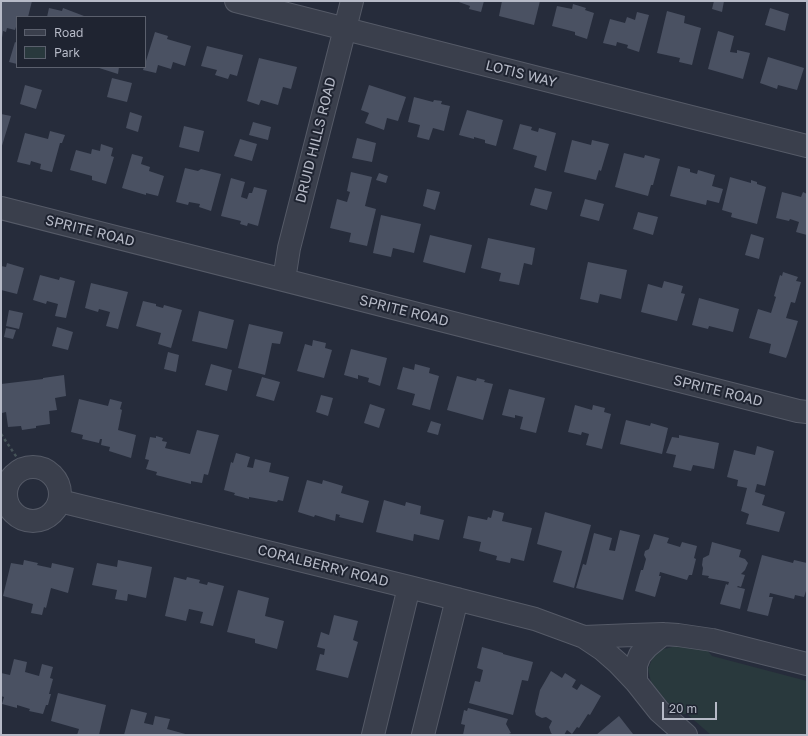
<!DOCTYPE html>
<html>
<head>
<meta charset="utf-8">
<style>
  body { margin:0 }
  #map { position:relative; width:808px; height:736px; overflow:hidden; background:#262c3b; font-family:"Golos Text",sans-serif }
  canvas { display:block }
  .frame { position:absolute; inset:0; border:2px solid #b6bac7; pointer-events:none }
  .legend { position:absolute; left:16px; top:16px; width:130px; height:52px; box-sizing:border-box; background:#1f2431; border:1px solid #5b606d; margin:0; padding:5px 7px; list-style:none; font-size:12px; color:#b6bac7 }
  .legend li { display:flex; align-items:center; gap:8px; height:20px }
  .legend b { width:20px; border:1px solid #5b606d }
  .scale { position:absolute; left:662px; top:702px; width:55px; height:18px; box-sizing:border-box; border:2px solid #b6bac7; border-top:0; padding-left:5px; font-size:12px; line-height:14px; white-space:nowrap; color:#b6bac7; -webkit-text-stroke:3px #1f2431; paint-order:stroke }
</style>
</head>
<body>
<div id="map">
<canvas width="808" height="736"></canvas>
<div class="frame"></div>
<ul class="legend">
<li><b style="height:5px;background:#3a3f4c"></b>Road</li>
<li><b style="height:11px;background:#29393d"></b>Park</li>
</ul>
<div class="scale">20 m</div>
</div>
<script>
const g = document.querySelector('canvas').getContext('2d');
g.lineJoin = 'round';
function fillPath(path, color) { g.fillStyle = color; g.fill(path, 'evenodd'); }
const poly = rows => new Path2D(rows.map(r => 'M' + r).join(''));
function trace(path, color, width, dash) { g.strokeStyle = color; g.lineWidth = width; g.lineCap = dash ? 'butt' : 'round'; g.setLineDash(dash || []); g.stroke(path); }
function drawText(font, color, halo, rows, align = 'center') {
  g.font = font + ' "Golos Text",sans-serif'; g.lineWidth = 4; g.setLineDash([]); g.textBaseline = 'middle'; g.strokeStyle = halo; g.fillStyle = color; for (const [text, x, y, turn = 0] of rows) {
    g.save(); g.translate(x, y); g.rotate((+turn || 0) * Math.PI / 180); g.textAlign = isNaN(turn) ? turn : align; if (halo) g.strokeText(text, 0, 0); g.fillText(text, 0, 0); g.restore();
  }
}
const green = poly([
  [676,646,699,648,708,651,712,656,807,681,807,735,711,735,687,714,679,714,673,709,651,682,648,669,653,657,660,650]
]);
const building = poly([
  [1,1,32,1,28,17,17,17,17,24,15,30,7,28,6,32,3,31,2,38],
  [456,1,484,1,481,12,469,9,470,6],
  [502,1,540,1,534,25,499,16],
  [714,1,724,1,722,12,712,9],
  [573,4,586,8,585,10,594,13,587,39,575,35,575,32,552,26,557,6,572,9],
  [49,8,62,11,63,8,84,16,84,17,47,17],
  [770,8,789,14,785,31,765,25],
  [667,11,685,16,684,23,701,28,692,65,679,62,680,58,657,53],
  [637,12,649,15,639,52,627,48,628,45,617,42,616,46,603,43,610,19,625,23,627,17,635,20],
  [718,31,734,36,730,52,737,53,737,50,750,53,743,79,708,69],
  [155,32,168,36,167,39,191,46,185,66,173,62,171,69,158,65,156,73,143,70,144,67,145,67,145,64],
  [15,42,17,43,17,64,9,62],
  [207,46,243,55,237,76,230,74,228,79,215,75,217,70,201,66],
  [768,57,804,68,797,90,778,85,777,89,760,83],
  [259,58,297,67,291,89,283,87,278,105,261,100,259,105,247,101],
  [96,67,119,67,118,74],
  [112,78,132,83,127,102,107,97],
  [25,85,42,90,36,109,20,104],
  [369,85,406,97,398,121,387,118,384,130,365,123,369,113,361,110],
  [414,97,433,102,434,100,442,101,441,104,450,106,444,131,433,128,429,140,417,137,420,125,408,122],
  [467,110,503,120,496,146,485,143,485,140,474,137,474,139,459,135],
  [130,112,142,116,138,132,126,128],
  [1,114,11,116,1,149],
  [253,122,271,127,268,140,249,135],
  [520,124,532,127,531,130,538,132,539,128,556,133,546,171,534,167,537,156,513,149],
  [184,126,204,131,199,152,179,147],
  [50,131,65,135,62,143,60,143,52,172,40,169,41,164,31,161,30,165,17,162,25,133,48,139],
  [357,138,376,143,372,162,352,158],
  [240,139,257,144,252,161,234,156],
  [572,140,591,145,592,140,609,144,601,171,599,170,596,180,564,172],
  [101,144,113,148,111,156,114,157,106,184,92,180,92,176,70,170,76,150,91,154,92,149,100,151],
  [624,153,644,158,645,155,660,159,653,185,651,185,648,196,615,187],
  [132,154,143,157,141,164,150,167,149,171,164,176,158,196,146,193,146,195,122,188],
  [678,166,690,169,690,172,697,174,698,170,715,175,712,186,723,189,719,203,707,200,706,205,670,196],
  [185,168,198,171,201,169,221,174,211,211,199,207,200,204,189,202,188,205,176,202],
  [351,172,372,177,365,206,376,209,367,246,349,242,351,233,330,228,337,199,347,202,350,192,347,191],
  [379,173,388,176,386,183,376,180],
  [730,177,751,183,751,180,757,182,757,184,766,187,757,224,731,217,732,213,722,210],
  [231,178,245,182,241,197,247,199,249,193,252,193,254,187,267,190,258,226,248,223,247,226,240,224,241,221,221,216],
  [535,188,552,192,547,210,530,205],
  [427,189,440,192,435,210,423,206],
  [782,192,801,197,803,192,807,194,807,235,796,232,799,222,790,219,789,221,776,218],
  [585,199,604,204,599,221,580,216],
  [638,212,658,217,653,235,633,229],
  [381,215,421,224,414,253,393,248,391,257,373,253],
  [751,234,764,238,759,259,745,255],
  [430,235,472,245,465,273,423,262],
  [488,238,535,248,532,265,524,263,519,285,499,281,501,273,481,268],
  [588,262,627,270,621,299,600,294,598,303,580,299],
  [7,263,24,268,17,294,1,290,1,266,6,267],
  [783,272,798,277,796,281,801,282,795,303,791,302,786,318,798,321,788,353,786,358,769,353,771,344,749,338,758,309,771,313,776,297,774,296,780,275,782,276],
  [40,275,59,280,60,277,75,281,66,318,55,316,58,304,47,301,46,304,33,300],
  [664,281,683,286,681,293,685,294,677,321,641,312,648,284,662,288],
  [91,283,128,292,118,329,106,326,110,312,99,309,98,312,85,308],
  [699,298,739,309,733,332,709,326,708,329,692,325],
  [143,301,156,304,156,306,163,308,164,305,182,310,171,348,158,344,161,333,136,326],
  [9,310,23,313,19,329,6,326],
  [199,311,234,320,227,349,192,341],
  [249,324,283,332,280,344,272,343,265,375,238,368],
  [57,327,73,332,68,350,52,346],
  [6,328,16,330,13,339,4,337],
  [313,340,326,343,325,348,332,350,324,378,297,371,305,344,312,346],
  [351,349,387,358,380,386,368,382,369,378,358,375,358,379,344,375],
  [168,352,179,355,176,372,164,369],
  [211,364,232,370,227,391,205,385],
  [415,364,430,368,429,373,439,376,430,410,412,405,415,394,397,389,403,367,414,370],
  [64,375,66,396,55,398,57,410,49,411,50,424,36,426,36,428,22,430,21,426,8,427,6,412,2,413,1,403,1,384,43,379,43,378],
  [457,376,476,381,477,378,485,380,484,382,493,384,483,420,447,410],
  [262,377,280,382,274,401,256,396],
  [509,389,545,398,536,433,520,429,523,417,515,415,515,418,502,415],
  [321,395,333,398,328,416,316,412],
  [79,399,108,406,110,399,122,402,120,409,122,410,118,430,136,435,131,458,109,451,110,447,101,445,102,439,100,439,99,443,82,439,83,435,71,432],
  [370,404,385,409,379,428,364,423],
  [575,405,592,410,593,405,605,408,604,412,611,414,602,449,586,445,589,434,582,432,581,435,568,432],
  [626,420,650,426,651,423,668,428,662,454,620,444],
  [431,421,441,424,438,435,427,432],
  [197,430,219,435,208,475,204,474,202,483,191,481,191,484,156,475,157,472,146,469,149,460,145,459,150,437,156,438,156,436,163,438,162,441,167,442,165,448,190,454],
  [679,435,719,443,714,469,693,465,691,471,673,467,676,455,666,453,672,437,679,438],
  [757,446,774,451,765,486,757,484,755,492,765,495,762,505,785,512,779,532,746,524,749,514,741,511,747,488,737,486,738,480,727,477,734,450,755,455],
  [236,453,250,457,247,467,253,468,255,459,271,463,269,472,289,477,283,501,278,500,277,502,249,497,249,499,234,495,235,493,224,490,231,462,233,463],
  [307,480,322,484,323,480,343,486,341,493,369,501,363,523,339,517,340,515,336,514,335,521,315,515,314,517,298,512],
  [384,500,405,506,406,502,421,506,420,514,444,520,439,540,414,534,413,541,376,532],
  [493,510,504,513,502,521,532,528,524,561,511,558,510,563,496,560,497,556,479,551,481,542,463,538,468,516,487,520,488,517,491,518],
  [545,512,591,525,574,588,553,582,562,551,537,544],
  [620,530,640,535,623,600,576,588,583,564,586,565,594,533,612,538,609,550,615,551],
  [654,534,669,538,667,543,680,547,682,542,697,546,694,558,696,559,692,575,689,575,687,580,660,572,659,576,661,576,655,597,635,591,641,570,643,570,646,559,644,555,645,551,649,549],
  [712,542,741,550,739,557,745,559,748,563,745,570,741,574,745,575,741,587,738,586,737,587,745,589,740,609,720,604,726,584,728,585,729,582,708,578,709,576,702,575,703,568,702,565,703,558,709,555],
  [762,555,793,563,794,560,807,563,807,588,804,597,795,595,794,599,770,593,769,597,773,597,768,616,747,611],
  [24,560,38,563,37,565,51,568,52,563,74,568,68,593,51,588,46,608,44,607,42,615,31,613,33,604,3,596,11,563,23,565],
  [118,560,152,567,146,598,128,594,127,601,115,599,117,590,92,585,97,563,117,567],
  [174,577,186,580,187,577,200,580,199,583,207,585,208,582,224,586,213,626,200,623,203,612,189,609,186,621,165,616],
  [238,590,269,598,265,616,284,621,277,649,255,643,255,639,227,632],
  [334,615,358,621,353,640,358,642,348,678,316,670,320,654,324,655,325,649,317,647,321,632,329,635],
  [482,647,503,653,503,654,533,662,528,681,522,680,513,715,469,703,475,681,480,682,483,670,477,668],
  [14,659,27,662,25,672,39,676,42,664,53,667,50,678,53,679,49,694,51,694,48,705,46,705,43,714,29,711,30,709,17,705,17,708,2,704,4,697,1,696,1,673,10,675],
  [551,671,562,678,565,673,576,680,572,687,577,690,581,684,601,696,590,715,588,714,579,728,577,727,572,734,567,730,564,735,553,735,551,733,549,727,552,721,546,717,542,718,536,715,535,711,540,690],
  [58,693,106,705,99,735,77,735,79,729,51,721],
  [468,708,508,719,506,724,511,733,507,735,463,735,465,725,461,724,464,710,467,711],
  [131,709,147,713,144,723,153,725,155,716,170,719,167,729,189,735,124,735],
  [619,716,633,734,632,735,596,735]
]);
const path = poly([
  [1,434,24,468]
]);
const minor = poly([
  [236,1,691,117,807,146],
  [1,208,798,411,807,412],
  [284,280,289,248,352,1],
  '6 494a27 27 0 1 1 54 0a27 27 0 1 1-54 0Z',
  [60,501,409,587,535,619,584,637,602,649,618,663,636,682,659,711,686,735],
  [584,637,633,635,663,634,678,635,712,640,807,664],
  [636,682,636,665,640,655,647,647,663,634],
  [373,735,409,587],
  [423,735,457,599]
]);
const streetNames = [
  ["LOTIS WAY",521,74,14],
  ["DRUID HILLS ROAD",316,140,-76],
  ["SPRITE ROAD",90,231,14],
  ["SPRITE ROAD",404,311,14],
  ["SPRITE ROAD",718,391,14],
  ["CORALBERRY ROAD",323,566,14]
];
fillPath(green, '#29393d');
fillPath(building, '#4a5162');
trace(minor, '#555a67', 24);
trace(path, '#465459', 2.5, [3, 3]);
trace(minor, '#3a3f4c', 22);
drawText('14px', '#b6bac7', '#1f2431', streetNames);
</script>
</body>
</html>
